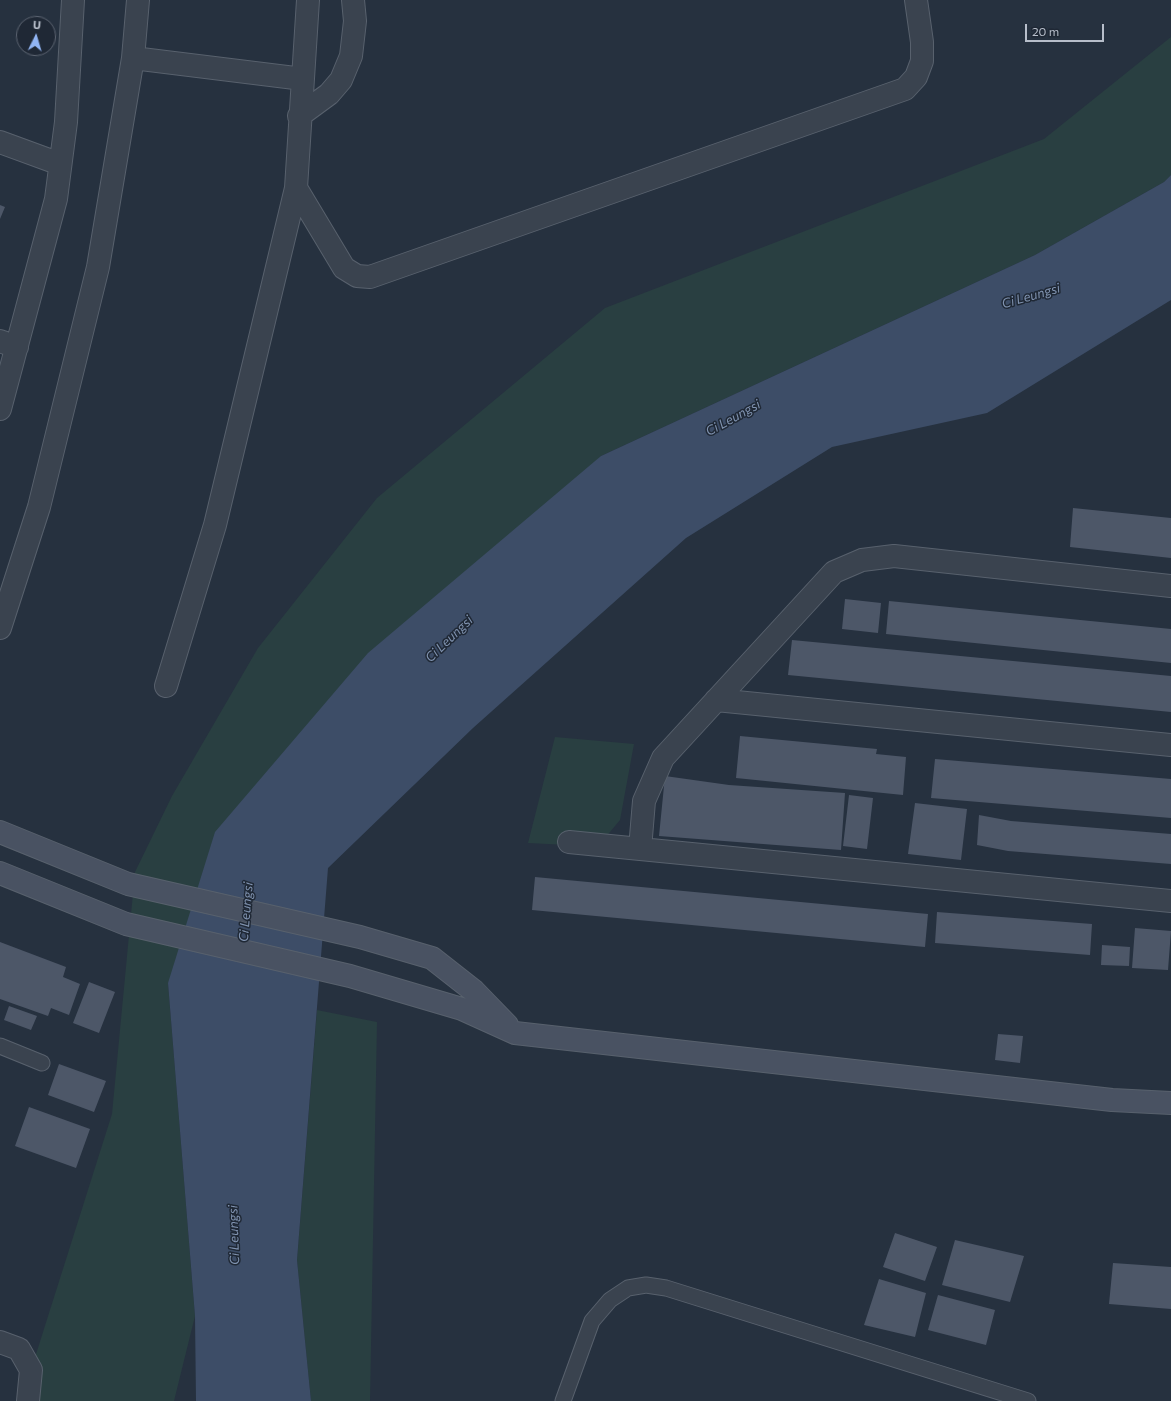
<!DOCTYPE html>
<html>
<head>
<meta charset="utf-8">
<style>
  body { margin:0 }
  #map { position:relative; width:1171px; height:1401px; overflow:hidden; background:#26313f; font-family:Commissioner,sans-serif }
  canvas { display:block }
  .north { position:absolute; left:16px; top:16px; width:40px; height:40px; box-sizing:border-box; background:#1f2835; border:1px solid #5c6471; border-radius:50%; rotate:5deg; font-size:11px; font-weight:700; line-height:16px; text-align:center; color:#b7beca }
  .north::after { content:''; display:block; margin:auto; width:14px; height:18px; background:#91b5f4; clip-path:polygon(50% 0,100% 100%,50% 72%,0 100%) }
  .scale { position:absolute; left:1025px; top:24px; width:79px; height:18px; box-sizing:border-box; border:2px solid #b7beca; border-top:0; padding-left:5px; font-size:12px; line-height:14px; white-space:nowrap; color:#b7beca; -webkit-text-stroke:3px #1f2835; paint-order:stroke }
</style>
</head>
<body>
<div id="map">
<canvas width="1171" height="1401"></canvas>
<div class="north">U</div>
<div class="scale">20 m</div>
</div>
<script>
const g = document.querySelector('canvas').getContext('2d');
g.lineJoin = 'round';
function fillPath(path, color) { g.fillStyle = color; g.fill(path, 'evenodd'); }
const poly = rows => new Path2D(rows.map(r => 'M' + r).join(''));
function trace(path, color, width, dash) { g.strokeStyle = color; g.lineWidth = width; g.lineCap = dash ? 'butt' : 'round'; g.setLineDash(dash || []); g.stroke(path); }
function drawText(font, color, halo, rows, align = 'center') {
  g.font = font + ' Commissioner,sans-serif'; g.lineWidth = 3; g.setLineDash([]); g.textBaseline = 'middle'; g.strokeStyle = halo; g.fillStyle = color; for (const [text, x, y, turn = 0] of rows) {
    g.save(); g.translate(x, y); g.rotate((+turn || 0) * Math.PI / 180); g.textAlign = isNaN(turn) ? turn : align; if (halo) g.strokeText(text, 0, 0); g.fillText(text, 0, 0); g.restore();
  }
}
const green = poly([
  [1171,37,1171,175,1164,182,1035,255,601,456,168,983,195,1316,174,1401,28,1401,31,1370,112,1114,135,872,172,796,258,648,377,498,605,308,1044,139],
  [555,737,634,744,620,820,605,838,587,846,528,843],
  [317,1010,377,1022,370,1401,311,1401,297,1260]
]);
const water = poly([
  [1171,175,1171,300,987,413,832,447,686,538,473,728,328,868,297,1260,311,1401,196,1401,195,1316,168,983,215,832,368,653,601,456,1035,255,1164,182]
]);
const building = poly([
  [0,205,5,207,0,219],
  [1073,508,1171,518,1171,558,1070,547],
  [845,599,881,603,878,633,842,629],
  [889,601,1171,629,1171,663,886,634],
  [792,640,1171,676,1171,712,788,675],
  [740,736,877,749,876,754,906,757,903,795,736,778],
  [935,759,1171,779,1171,818,931,798],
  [665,776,729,785,845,793,841,850,659,836],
  [849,795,873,798,867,849,843,846],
  [915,803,967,809,961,860,908,854],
  [979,815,1011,821,1171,834,1171,864,1008,851,977,845],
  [535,877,928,914,925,947,532,910],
  [937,912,1092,924,1090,955,935,943],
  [1135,928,1171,931,1168,970,1132,968],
  [0,942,66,967,63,977,80,984,69,1015,51,1008,48,1016,0,999],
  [1102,945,1130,947,1129,966,1101,965],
  [89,982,115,992,99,1033,73,1023],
  [9,1006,37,1016,31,1030,4,1020],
  [998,1034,1023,1036,1020,1063,995,1060],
  [59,1064,106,1081,94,1112,48,1095],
  [29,1107,90,1129,76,1168,15,1146],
  [895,1233,937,1247,925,1281,883,1267],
  [955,1240,1024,1256,1010,1302,942,1285],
  [1113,1263,1171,1267,1171,1309,1109,1304],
  [879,1279,926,1293,915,1337,864,1325],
  [938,1295,995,1310,986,1345,928,1330]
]);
const lane = poly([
  [0,1046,42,1063],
  [563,1401,592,1321,610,1300,628,1288,646,1285,666,1288,1028,1401]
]);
const street = poly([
  [133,58,303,79],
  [299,116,329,94,341,80,351,56,355,21,353,0],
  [0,142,60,164],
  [296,188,344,268,357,276,370,277,905,89,916,77,922,61,922,42,916,0],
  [0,341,17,347],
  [0,409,56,199,66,122,73,0],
  [0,628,39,507,98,267,133,58,138,0],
  [166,686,215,525,296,188,308,0],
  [716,700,1171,745],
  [569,842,1171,901],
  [640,849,644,801,663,758,834,572,862,560,894,556,1171,586],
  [0,1342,19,1349,31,1370,28,1401]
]);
const secondary = poly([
  [0,832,128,884,360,937,432,958,474,991,507,1025],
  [0,873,126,924,350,976,462,1009,515,1033,1112,1100,1171,1103]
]);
const waterNames = [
  ["Ci Leungsi",1031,296,-16],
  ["Ci Leungsi",733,418,-29],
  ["Ci Leungsi",449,639,-44],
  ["Ci Leungsi",246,912,-85],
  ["Ci Leungsi",234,1235,-92]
];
fillPath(green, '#293f41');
fillPath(water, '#3d4d67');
fillPath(building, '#4d5768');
trace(lane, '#58616d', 17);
trace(street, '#58616d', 24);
trace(secondary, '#58616d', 24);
trace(lane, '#3a434f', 15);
trace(street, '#3a434f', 22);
trace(secondary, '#495262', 22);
drawText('italic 13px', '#8093b0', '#1f2835', waterNames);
</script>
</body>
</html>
